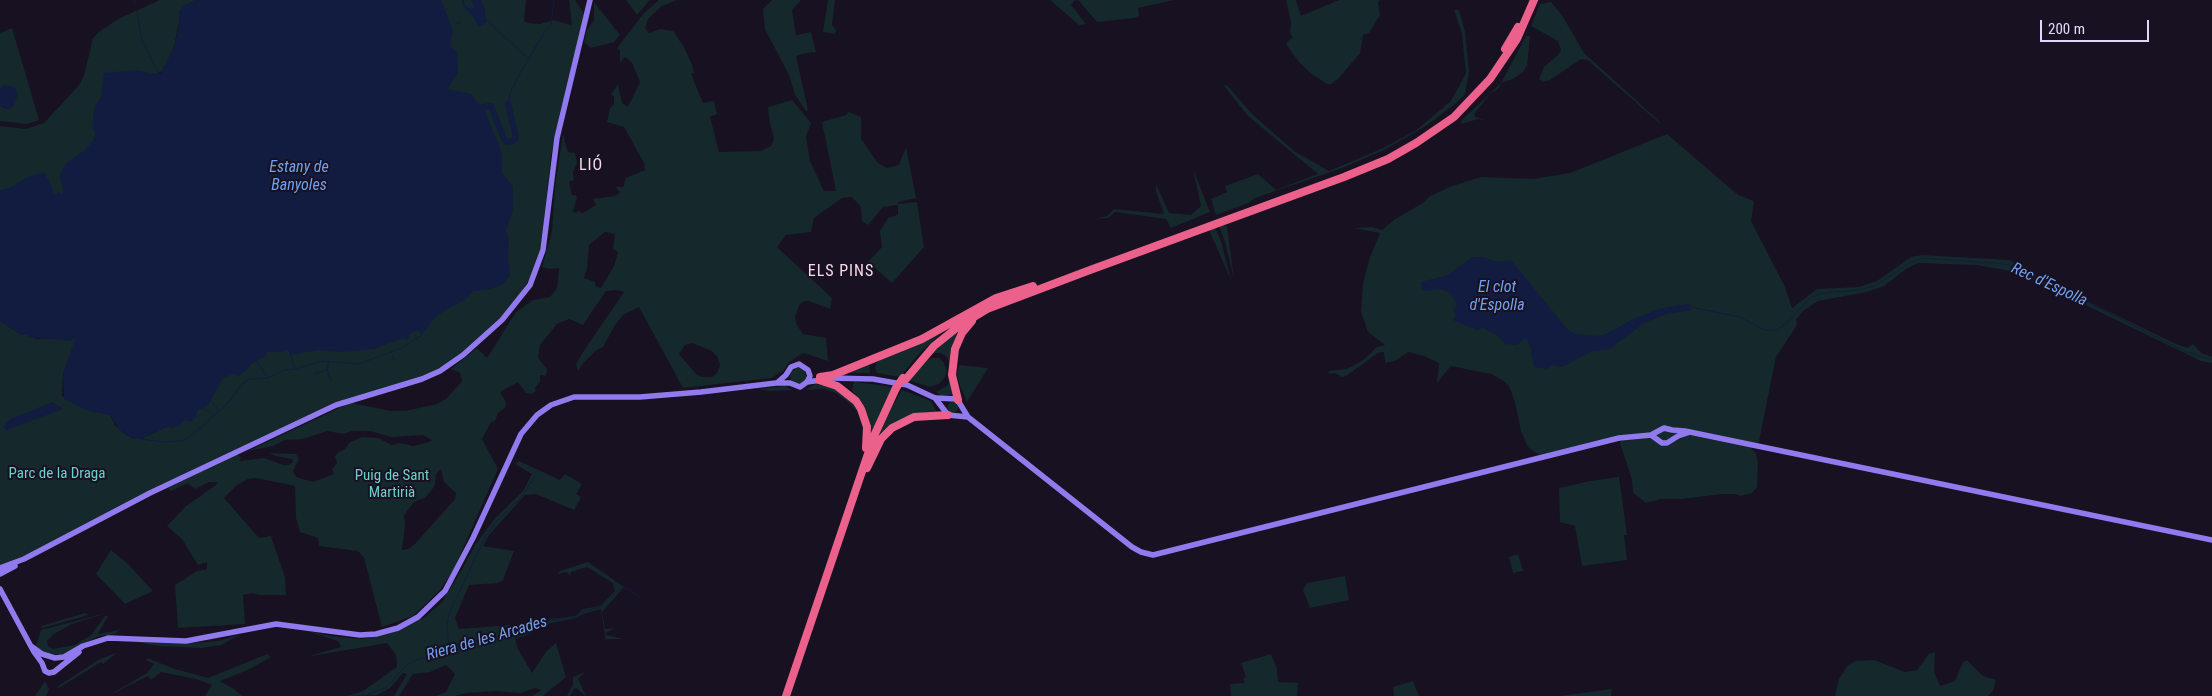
<!DOCTYPE html>
<html>
<head>
<meta charset="utf-8">
<style>
  body { margin:0 }
  #map { position:relative; width:2212px; height:696px; overflow:hidden; background:#171122; font-family:"Roboto Condensed",sans-serif }
  canvas { display:block }
  .scale { position:absolute; left:2040px; top:20px; width:109px; height:22px; box-sizing:border-box; border:2px solid #e1d7fa; border-top:0; padding-left:6px; font-size:15px; line-height:18px; white-space:nowrap; color:#e1d7fa; -webkit-text-stroke:4px #171122; paint-order:stroke }
</style>
</head>
<body>
<div id="map">
<canvas width="2212" height="696"></canvas>
<div class="scale">200 m</div>
</div>
<script>
const g = document.querySelector('canvas').getContext('2d');
g.lineJoin = 'round';
function fillPath(path, color) { g.fillStyle = color; g.fill(path, 'evenodd'); }
const poly = rows => new Path2D(rows.map(r => 'M' + r).join(''));
function trace(path, color, width, dash) { g.strokeStyle = color; g.lineWidth = width; g.lineCap = dash ? 'butt' : 'round'; g.setLineDash(dash || []); g.stroke(path); }
function drawText(font, color, halo, rows, align = 'center') {
  g.font = font + ' "Roboto Condensed",sans-serif'; g.lineWidth = 4; g.setLineDash([]); g.textBaseline = 'middle'; g.strokeStyle = halo; g.fillStyle = color; for (const [text, x, y, turn = 0] of rows) {
    g.save(); g.translate(x, y); g.rotate((+turn || 0) * Math.PI / 180); g.textAlign = isNaN(turn) ? turn : align; if (halo) g.strokeText(text, 0, 0); g.fillText(text, 0, 0); g.restore();
  }
}
const green = poly([
  [160,0,196,0,186,5,179,22,174,47,164,70,156,74,99,123,92,146,75,157,68,187,62,195,0,191,0,126,26,129,44,123,80,84,84,75,93,38,99,32,118,19],
  [437,0,526,0,524,21,528,23,540,24,553,20,572,25,569,0,575,0,583,12,584,15,551,155,541,250,533,273,519,296,500,318,461,353,439,369,421,377,335,402,149,491,22,557,0,565,0,321,22,335,28,335,37,339,51,338,70,341,76,337,75,349,63,373,62,396,110,415,115,425,125,434,134,439,141,439,193,414,209,401,221,377,267,354,267,352,287,349,289,352,443,310,449,291,489,289,500,285,445,91,449,48],
  [626,0,650,0,637,15],
  [659,0,677,0,662,6,648,19,645,28,649,33,660,29,673,31,684,47,692,65,694,73,691,74,703,103,714,101,717,114,710,117,719,152,761,151,771,146,774,138,770,124,768,107,792,100,811,123,806,136,810,161,824,191,836,191,822,122,846,115,849,112,861,117,861,139,878,163,887,168,899,165,906,147,916,198,898,202,898,204,917,202,924,247,892,283,868,262,882,247,880,231,888,218,898,215,898,205,883,207,868,225,862,221,861,207,852,197,842,198,814,218,811,232,786,235,777,247,832,298,830,309,809,301,804,301,799,305,795,318,797,325,803,334,826,338,828,361,803,353,789,362,783,371,771,378,683,388,639,307,623,315,615,325,603,347,597,350,584,362,578,371,576,364,583,352,624,292,617,290,606,291,583,325,569,319,557,324,540,345,538,358,547,369,546,376,540,375,540,382,535,388,536,391,531,394,526,393,518,382,500,392,506,402,505,408,498,413,495,421,491,422,482,439,498,469,454,569,440,590,413,616,382,627,364,558,358,551,319,546,318,538,300,532,296,518,295,486,256,478,248,479,237,485,224,498,259,538,271,536,285,577,286,595,259,595,252,593,243,595,245,624,178,628,175,585,197,571,207,569,207,562,198,565,182,539,167,526,186,506,216,485,217,482,209,482,195,489,188,483,171,491,168,488,237,454,241,458,240,461,265,458,283,465,289,465,293,462,292,459,276,456,269,453,296,454,299,459,293,471,296,477,313,482,334,474,332,469,337,463,335,456,339,452,345,449,350,442,362,437,378,438,392,445,400,443,413,446,429,442,432,440,423,435,391,437,371,431,352,431,344,434,327,431,303,439,285,440,273,446,248,451,348,404,352,403,391,411,405,411,437,404,446,399,463,380,461,378,460,373,451,369,477,348,487,358,516,312,533,300,550,297,557,288,559,268,550,269,542,267,552,231,555,186,563,134,568,152,575,153,577,163,573,172,574,180,569,182,572,195,575,195,577,197,573,211,576,213,578,211,583,213,596,205,593,199,614,196,620,193,616,187,623,187,626,178,645,170,644,163,624,127,607,122,610,108,614,104,614,96,611,95,618,84,622,103,628,107,640,82,632,63,625,57,620,63,620,50,617,48,643,14],
  [605,232,615,234,613,249,618,252,614,266,601,288,595,286,595,282,584,278,587,269,589,245],
  [692,343,712,351,718,358,720,365,717,373,712,377,702,377,696,374,679,354,685,345],
  [441,469,444,482,456,493,455,499,415,544,408,549,402,550,405,526,404,515,414,502,425,498,431,491,435,485,436,474],
  [772,0,801,0,792,10,796,35,811,32,816,52,807,53,796,56,808,110,806,111,795,95,789,75,765,29,763,9],
  [828,0,835,0,832,25,836,30,835,34,823,32],
  [1050,0,1075,0,1071,5,1086,24,1079,25],
  [1078,0,1174,0,1138,8,1139,16,1134,18,1097,22],
  [1286,0,1296,0,1301,16,1339,0,1380,0,1378,2,1380,15,1369,33,1363,35,1360,53,1338,79,1331,84,1327,84,1309,72,1299,62,1288,47,1286,43,1293,37,1290,33,1291,22],
  [594,2,620,35,614,42,591,48,584,42,587,30,594,20],
  [1551,2,1562,15,1584,53,1660,122,1659,123,1588,60,1581,59,1550,80,1543,82,1539,79,1544,67,1558,55,1561,50,1558,41,1531,26,1540,4],
  [1454,10,1459,10,1465,32,1469,72,1465,94,1456,103,1426,126,1384,150,1342,168,1255,198,1248,203,1216,215,1211,199,1227,192,1225,186,1258,174,1276,190,1318,174,1248,116,1224,86,1227,85,1252,114,1294,151,1329,171,1381,149,1415,131,1451,101,1466,73,1462,34],
  [12,28,39,120,27,124,0,121,0,106,7,109,16,96,0,88,0,33],
  [1526,36,1530,36,1527,66,1523,72,1513,79,1501,83,1499,88,1490,94,1474,114,1475,117,1487,121,1478,119,1461,124,1462,120,1501,83],
  [1667,134,1738,195,1754,201,1751,221,1785,287,1792,308,1817,289,1859,287,1877,281,1911,257,1922,255,2010,260,2033,275,2174,343,2187,348,2193,344,2201,353,2212,357,2212,363,2201,361,2017,272,1976,265,1918,263,1906,269,1884,286,1867,292,1818,301,1803,311,1796,320,1797,325,1776,357,1758,446,1751,448,1756,454,1758,463,1757,487,1752,493,1740,496,1735,494,1722,494,1682,499,1660,499,1646,503,1633,493,1632,480,1619,440,1540,455,1535,452,1528,447,1521,431,1515,402,1509,386,1504,381,1491,374,1451,366,1437,383,1439,363,1424,356,1408,352,1395,361,1385,363,1384,352,1378,353,1346,376,1342,377,1335,373,1329,374,1328,371,1347,369,1362,361,1377,347,1385,345,1368,332,1361,312,1363,283,1370,257,1380,233,1353,228,1372,227,1382,230,1395,219,1423,203,1430,196,1452,186,1481,177,1532,179,1570,173],
  [1193,169,1210,212,1171,228,1166,219,1115,212,1108,218,1094,219,1107,216,1114,209,1164,214,1156,191,1156,184,1169,213,1191,215,1201,206],
  [1219,226,1227,226,1234,279,1225,242],
  [1215,227,1221,241,1231,280,1209,230],
  [963,326,951,366,947,357,941,353,930,353],
  [942,332,919,354,900,377,877,373,875,368,876,364,882,358],
  [932,358,939,358,944,363,947,371,945,377,939,384,930,387,908,380,925,361],
  [869,363,870,373,849,373],
  [959,365,988,368,967,402,960,386,957,374],
  '790 376a8 8 0 1 1 16 0a8 8 0 1 1-16 0Z',
  [950,381,953,394,942,396,936,392,947,386],
  [855,382,893,387,879,415,869,441,859,399,852,391,853,384],
  [815,384,825,385,836,390,853,403,858,413,849,403,836,393,824,389,806,390],
  [785,386,792,390,769,391,758,389],
  [902,390,931,401,937,412,927,412,906,418,878,439,890,410],
  '947.5 407a5.5 5.5 0 1 1 11 0a5.5 5.5 0 1 1-11 0Z',
  [519,461,560,480,565,474,582,484,576,494,581,497,574,510,536,494,525,495,489,535,483,546,514,551,503,580,498,583,469,585,455,618,459,629,510,625,526,626,551,619,575,616,583,609,600,606,615,591,613,583,587,567,571,572,570,576,567,572,558,574,560,571,588,562,624,587,602,612,605,629,615,628,606,633,606,635,623,639,607,639,606,642,601,609,583,614,576,618,551,623,527,635,515,639,518,649,532,673,546,652,556,643,566,677,543,696,532,696,541,690,535,688,521,693,496,691,466,693,455,696,436,696,446,692,455,674,446,665,430,672,413,674,399,696,394,696,407,674,403,673,390,688,377,695,347,696,363,691,397,667,396,655,387,643,306,657,341,647,338,641,305,630,330,636,361,639,391,633,425,617,442,602,461,571,475,545,496,517,523,491,532,474,515,464],
  [1619,477,1627,535,1624,535,1627,560,1582,566,1575,526,1560,522,1559,488,1590,481],
  [111,550,128,564,153,591,125,604,96,574],
  [1518,554,1523,571,1513,573,1509,557],
  [1345,576,1349,600,1310,608,1303,590,1307,583],
  [110,612,72,624,54,634,47,641,48,646,53,649,75,645,91,635,105,616,108,616,98,634,120,630,115,634,99,636,61,655,43,652,36,646,41,630],
  [85,613,89,615,42,628,41,626],
  [239,635,221,645,202,648,158,646,136,642,193,643,218,641],
  [118,652,103,664,101,662,59,688,57,687,98,660],
  [1935,652,1934,672,1940,686,1955,681,1963,662,1967,660,1983,676,1996,680,1993,691,1988,696,1835,696,1839,679,1848,665,1856,661,1874,660,1905,672,1917,670,1929,654],
  [267,654,271,657,250,669,220,681,234,689,242,696,205,696,212,685,196,679,161,672,151,680,148,676,108,696,147,673,154,664,146,660,147,658,175,669,208,678],
  [1271,654,1277,669,1278,682,1298,683,1297,696,1231,696,1230,684,1245,683,1243,679,1246,677,1241,663],
  [585,672,578,679,586,696,576,688,573,690,570,696,567,696,573,685,573,677],
  [45,681,49,689,46,696,35,696],
  [1413,681,1419,696,1394,696,1393,687],
  [1612,689,1611,696,1559,696]
]);
const water = poly([
  [196,0,441,0,453,30,450,46,457,52,458,73,447,89,472,94,475,100,483,107,499,145,502,154,502,172,513,187,513,210,506,230,509,241,508,257,510,275,503,284,489,289,474,291,466,299,437,315,422,335,418,330,411,333,407,340,403,338,374,349,342,352,319,350,290,355,287,349,282,352,267,352,266,356,251,364,246,371,238,376,233,374,223,378,208,405,197,411,196,417,190,422,185,420,179,426,171,428,168,426,141,439,134,439,120,430,110,415,88,411,64,399,63,373,76,337,70,341,28,337,27,335,22,335,0,321,0,190,10,188,28,177,44,172,52,187,53,193,57,194,58,192,62,194,63,190,60,175,66,163,84,151,95,138,95,132,92,128,94,112,95,105,101,97,104,73,136,70,156,74,161,73,174,47,179,26,179,11,184,6],
  [462,0,464,0,465,5,468,8,472,9,474,6,471,0,481,0,485,9,486,23,478,27,474,18,463,6],
  [5,85,14,87,18,94,14,105,10,109,0,106,0,88],
  [1472,257,1483,257,1497,262,1511,260,1568,330,1576,334,1598,336,1609,333,1631,320,1662,308,1689,304,1691,310,1666,314,1644,323,1610,349,1593,351,1562,367,1553,365,1547,369,1534,367,1530,345,1526,338,1517,345,1505,344,1497,335,1483,328,1477,330,1453,320,1456,315,1453,310,1457,305,1451,293,1441,289,1425,291,1422,289,1421,282,1448,275],
  [53,402,63,409,7,430,3,427,10,419]
]);
const stream = poly([
  [134,0,135,5],
  [446,9,448,9],
  [137,11,141,38,158,73],
  [486,20,528,58],
  [456,24,461,22],
  [508,104,510,93,519,75,544,33,551,25,554,0],
  [1691,307,1740,317,1764,330,1777,330,1787,323,1810,298,1822,293,1858,290,1875,286,1911,262,1922,258,1994,263,2014,266,2028,276,2085,301,2184,351,2212,360],
  [391,351,394,360],
  [256,361,268,378,284,370,295,369,291,355],
  [295,369,321,361,359,364,401,348,422,335],
  [327,370,331,381],
  [315,374,327,370,329,361],
  [210,399,218,410],
  [204,408,213,415],
  [141,439,163,442,181,441,190,437,228,403,243,383,250,379,268,378],
  [449,648,447,625,449,614,485,537,497,521,520,499,535,476],
  [364,696,387,687,406,666,415,660,439,655,449,648,464,643,528,631,546,621,576,617,582,612,600,607,621,588,628,589,641,598]
]);
const river = poly([
  [483,107,491,106,505,141,509,142,514,140,516,137,508,104]
]);
const secondary = poly([
  [830,378,873,379,907,385,935,398,948,415,968,417],
  [778,382,786,375,791,367,799,364,808,370,810,376,807,382],
  [936,398,957,399,968,417,1132,547,1141,552,1153,555,1619,438,1651,435,1662,443,1667,443,1678,436,1690,432],
  [1651,435,1664,428,1672,430,1685,431,2212,540],
  [0,568,24,559,150,493,336,405,422,379,440,371,463,355,502,320,530,285,543,250,557,138,590,0],
  [0,574,15,566],
  [0,589,34,652,42,663,45,671,49,673,54,672,79,652],
  [31,646,42,654,55,658,64,657,83,646,108,638,186,641,276,624,360,635,376,634,398,628,418,617,445,591,473,538,521,434,537,415,551,405,574,397,640,397,701,392,776,383,790,383,800,387,807,382,821,380]
]);
const highway = poly([
  [1505,49,1518,27],
  [820,377,833,375,922,339,996,298,1033,286],
  [906,379,934,346,959,326,987,309,1090,270,1344,177,1388,159,1416,143,1454,117,1490,79,1517,39,1534,0],
  [819,380,837,386,856,401,861,409,867,427,866,448],
  [958,400,952,375,955,349,962,333,972,321],
  [867,468,881,439,892,428,914,417,948,415],
  [786,696,874,436,896,388]
]);
const highwayBridge = poly([
  [896,388,903,378]
]);
const parkNames = [
  ["Parc de la Draga",57,474],
  ["Puig de Sant",392,476],
  ["Martirià",392,493]
];
const neighbourhoodNames = [
  ["LIÓ",591,166],
  ["ELS PINS",841,272]
];
const waterNames = [
  ["Estany de",299,168],
  ["Banyoles",299,186],
  ["Rec d'Espolla",2049,285,25],
  ["El clot",1497,288],
  ["d'Espolla",1497,306],
  ["Riera de les Arcades",487,639,-16]
];
fillPath(green, '#15282b');
fillPath(water, '#121c40');
trace(stream, '#121c40', 1);
trace(river, '#121c40', 6);
trace(secondary, '#907aee', 5.5);
trace(highway, '#eb618c', 8);
trace(highwayBridge, '#eb618c', 8);
drawText('15px', '#6cd1c8', '#171122', parkNames);
g.letterSpacing = '1px';
drawText('16px', '#fad9e9', '#171122', neighbourhoodNames);
g.letterSpacing = '0px';
drawText('italic 16px', '#72a0ed', '#171122', waterNames);
</script>
</body>
</html>
